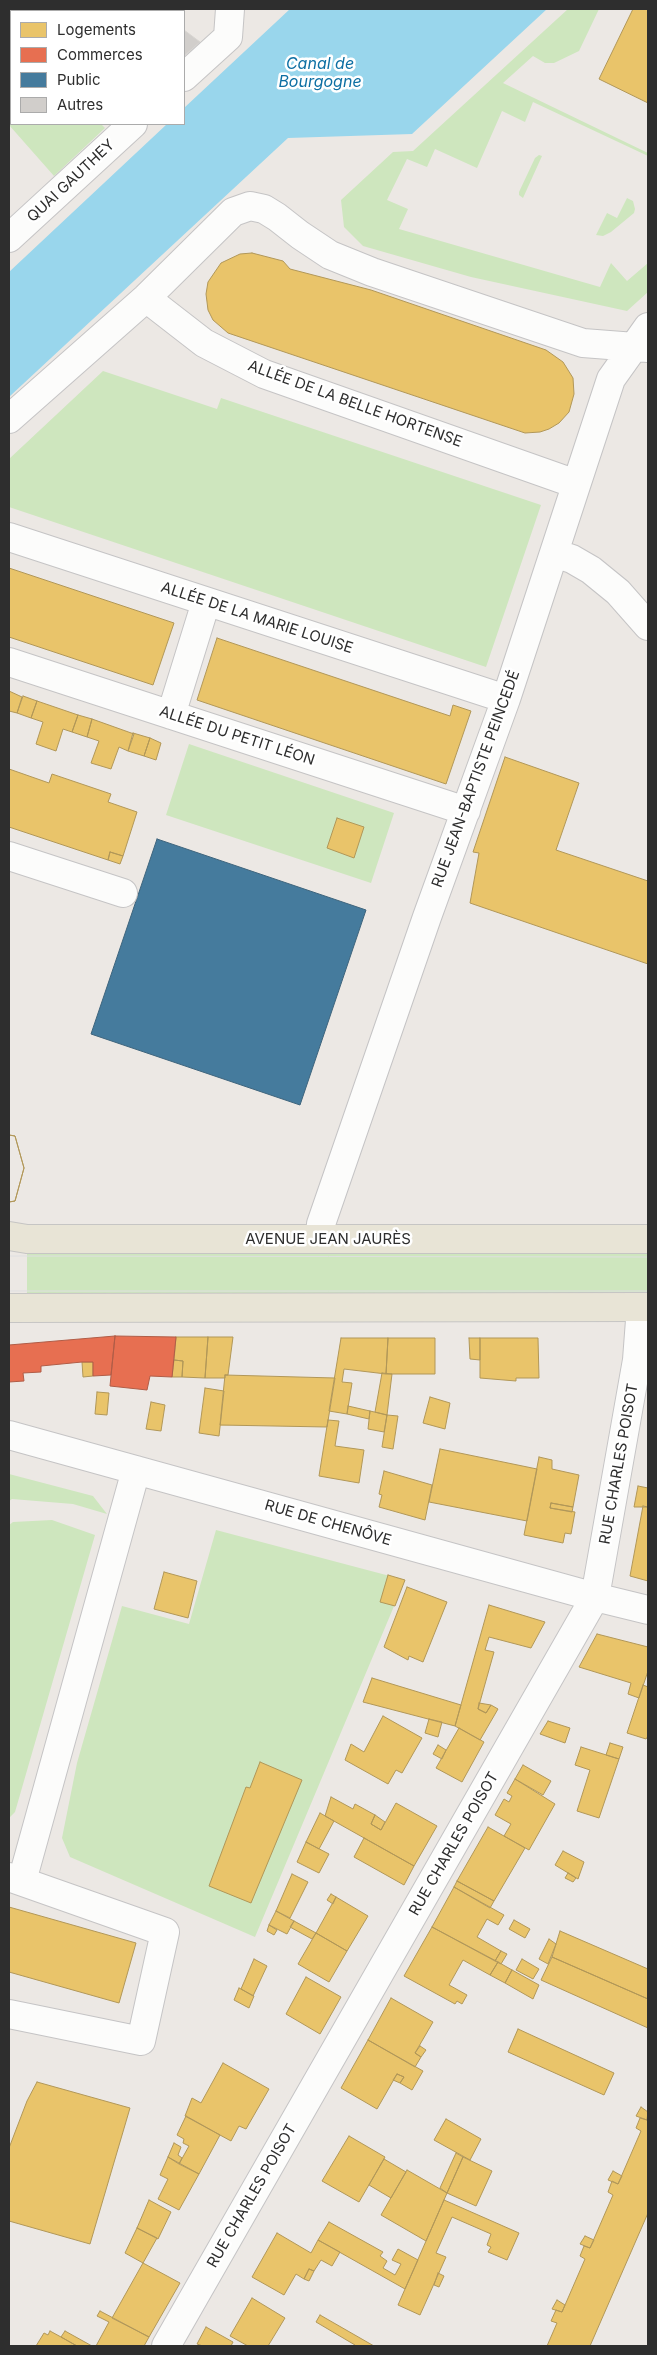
<!DOCTYPE html>
<html>
<head>
<meta charset="utf-8">
<style>
  body { margin:0 }
  #map { position:relative; width:657px; height:2355px; overflow:hidden; background:#ece8e4; font-family:Inter,sans-serif }
  canvas { display:block }
  .frame { position:absolute; inset:0; border:10px solid #2e2e2e; pointer-events:none }
  .legend { position:absolute; left:10px; top:10px; width:175px; height:115px; box-sizing:border-box; background:#fff; border:1px solid #ababab; margin:0; padding:6px 9px; list-style:none; font-size:15px; color:#2e2e2e }
  .legend li { display:flex; align-items:center; gap:10px; height:25px }
  .legend b { width:25px; border:1px solid #ababab }
</style>
</head>
<body>
<div id="map">
<canvas width="657" height="2355"></canvas>
<div class="frame"></div>
<ul class="legend">
<li><b style="height:14px;background:#e9c46a"></b>Logements</li>
<li><b style="height:14px;background:#e76f51"></b>Commerces</li>
<li><b style="height:14px;background:#457b9d"></b>Public</li>
<li><b style="height:14px;background:#d1cecb"></b>Autres</li>
</ul>
</div>
<script>
const g = document.querySelector('canvas').getContext('2d');
g.lineJoin = 'round';
function fillPath(path, color) { g.fillStyle = color; g.fill(path, 'evenodd'); }
const poly = rows => new Path2D(rows.map(r => 'M' + r).join(''));
function trace(path, color, width, dash) { g.strokeStyle = color; g.lineWidth = width; g.lineCap = dash ? 'butt' : 'round'; g.setLineDash(dash || []); g.stroke(path); }
function drawText(font, color, halo, rows, align = 'center') {
  g.font = font + ' Inter,sans-serif'; g.lineWidth = 5; g.setLineDash([]); g.textBaseline = 'middle'; g.strokeStyle = halo; g.fillStyle = color; for (const [text, x, y, turn = 0] of rows) {
    g.save(); g.translate(x, y); g.rotate((+turn || 0) * Math.PI / 180); g.textAlign = isNaN(turn) ? turn : align; if (halo) g.strokeText(text, 0, 0); g.fillText(text, 0, 0); g.restore();
  }
}
const green = poly([
  [9,9,51,9,54,11,11,11,11,124,101,124,105,128,54,176,9,125],
  [568,9,599,9,579,51,554,63,545,63,533,56,503,83,648,153,648,156,533,102,525,122,502,111,477,168,435,149,427,167,407,159,387,200,408,209,399,229,600,287,611,263,627,281,648,263,648,292,627,311,471,277,363,246,344,227,341,200,393,152,413,151],
  [539,155,542,156,523,198,519,195,519,192,535,158],
  [627,198,633,201,635,209,634,213,611,232,603,236,596,235,607,213,617,218],
  [103,371,217,409,221,398,541,505,486,667,9,507,9,459],
  [189,744,394,813,371,883,166,815],
  [27,1250,648,1250,648,1298,27,1297],
  [9,1474,93,1496,107,1514,73,1504,12,1499,9,1501],
  [52,1520,95,1535,15,1812,9,1818,9,1525,13,1522],
  [216,1530,405,1580,255,1937,70,1857,62,1838,77,1763,122,1606,189,1624]
]);
const water = poly([
  [290,9,547,9,412,134,288,138,9,397,9,272,167,124,184,124,184,108]
]);
const homes = poly([
  [633,9,648,9,648,103,599,79,633,9],
  [252,253,283,261,290,269,371,290,546,350,563,362,573,378,574,394,569,412,559,423,549,429,540,432,525,433,228,333,213,320,208,310,206,294,208,282,221,263,240,254,252,253],
  [9,568,174,623,153,685,9,637,9,568],
  [217,638,450,716,453,705,471,711,446,784,197,700,217,638],
  [9,691,22,697,17,713,9,711,9,691],
  [23,696,37,701,31,718,17,713,23,696],
  [37,701,78,715,72,732,63,729,56,751,36,744,43,722,31,718,37,701],
  [78,715,92,719,87,737,72,732,78,715],
  [92,719,134,734,128,751,119,747,111,769,91,763,99,741,87,737,92,719],
  [133,733,150,738,144,756,128,751,133,733],
  [150,738,161,743,156,760,144,756,150,738],
  [505,757,579,783,556,850,648,881,648,964,470,903,479,853,473,852,505,757],
  [9,769,49,783,52,774,111,794,108,802,137,812,123,856,110,852,108,860,9,827,9,769],
  [337,818,364,827,354,858,327,848,337,818],
  [110,852,123,856,120,864,108,860,110,852],
  [9,1135,15,1136,24,1168,15,1201,9,1202,9,1135],
  [9,1135,15,1136,24,1168,15,1201,9,1202,9,1135],
  [176,1337,208,1337,205,1378,182,1377,183,1361,174,1360,176,1337],
  [208,1337,233,1337,228,1375,225,1375,225,1378,205,1378,208,1337],
  [341,1338,388,1338,386,1374,344,1369,342,1382,352,1383,347,1414,329,1411,341,1338],
  [388,1338,435,1338,435,1374,386,1374,388,1338],
  [469,1338,480,1338,480,1360,470,1359,469,1338],
  [480,1338,538,1338,539,1378,516,1378,516,1381,480,1378,480,1338],
  [174,1360,183,1361,182,1377,172,1377,174,1360],
  [82,1362,93,1362,93,1376,83,1377,82,1362],
  [382,1373,392,1374,387,1415,375,1412,382,1373],
  [225,1375,335,1378,327,1427,220,1425,225,1375],
  [205,1388,224,1391,219,1436,199,1433,205,1388],
  [97,1392,109,1393,107,1415,95,1414,97,1392],
  [430,1397,450,1403,445,1429,423,1423,430,1397],
  [151,1402,165,1405,161,1431,146,1429,151,1402],
  [348,1406,370,1411,369,1419,347,1414,348,1406],
  [370,1411,387,1415,384,1432,368,1429,370,1411],
  [387,1415,398,1416,393,1449,382,1447,387,1415],
  [328,1420,339,1421,335,1446,364,1450,359,1483,319,1476,328,1420],
  [440,1449,537,1469,527,1521,429,1502,440,1449],
  [539,1457,552,1460,552,1469,579,1475,573,1507,551,1503,550,1508,575,1512,571,1534,565,1533,563,1543,524,1535,539,1457],
  [384,1471,432,1485,425,1520,379,1507,382,1495,379,1494,384,1471],
  [638,1486,648,1488,648,1507,634,1507,638,1486],
  [551,1503,573,1507,572,1512,550,1508,551,1503],
  [643,1506,648,1507,648,1581,630,1576,643,1506],
  [164,1572,197,1581,188,1618,154,1609,164,1572],
  [388,1575,405,1580,395,1606,380,1602,388,1575],
  [407,1587,447,1602,423,1662,409,1656,408,1660,384,1647,407,1587],
  [489,1605,545,1622,531,1648,489,1637,485,1650,494,1652,478,1709,486,1713,491,1705,498,1709,480,1740,455,1726,489,1605],
  [597,1634,648,1647,648,1671,639,1698,628,1694,631,1683,579,1667,597,1634],
  [372,1678,461,1705,455,1726,363,1702,372,1678],
  [643,1685,648,1687,648,1736,646,1739,627,1733,643,1685],
  [479,1703,491,1705,486,1713,478,1709,479,1703],
  [383,1716,422,1738,402,1773,396,1770,388,1784,345,1760,351,1744,364,1752,383,1716],
  [429,1719,442,1722,438,1737,425,1733,429,1719],
  [548,1721,570,1728,565,1743,540,1734,548,1721],
  [459,1728,484,1742,462,1782,436,1768,459,1728],
  [610,1743,623,1747,619,1759,606,1755,610,1743],
  [438,1745,446,1750,442,1759,433,1754,438,1745],
  [581,1747,619,1759,599,1818,577,1811,590,1770,575,1765,581,1747],
  [260,1762,302,1780,251,1903,209,1886,246,1787,250,1788,260,1762],
  [523,1765,551,1781,543,1795,515,1779,523,1765],
  [515,1779,555,1804,529,1850,504,1836,511,1824,495,1815,504,1799,509,1802,512,1796,507,1793,515,1779],
  [331,1797,353,1809,355,1804,375,1815,371,1824,381,1830,396,1803,437,1826,414,1866,325,1816,331,1797],
  [320,1813,334,1821,319,1849,306,1842,320,1813],
  [375,1815,385,1822,381,1830,371,1824,375,1815],
  [488,1827,525,1848,494,1901,457,1881,488,1827],
  [364,1838,414,1866,404,1885,354,1857,364,1838],
  [306,1842,329,1854,319,1873,297,1862,306,1842],
  [563,1851,584,1862,578,1879,555,1865,563,1851],
  [568,1873,576,1878,573,1882,565,1878,568,1873],
  [292,1874,308,1882,290,1918,276,1911,292,1874],
  [457,1881,494,1901,490,1908,454,1887,457,1881],
  [454,1887,504,1915,498,1925,487,1919,477,1937,501,1951,495,1961,432,1927,454,1887],
  [331,1894,336,1897,333,1904,327,1900,331,1894],
  [336,1897,368,1916,347,1951,316,1933,336,1897],
  [9,1907,136,1943,119,2003,9,1972,9,1907],
  [276,1911,294,1921,287,1934,269,1925,276,1911],
  [514,1920,530,1929,525,1938,509,1929,514,1920],
  [294,1921,316,1933,312,1939,290,1927,294,1921],
  [269,1925,277,1930,274,1935,267,1931,269,1925],
  [432,1927,498,1962,490,1975,463,1960,449,1985,467,1995,462,2004,457,2001,455,2004,404,1976,432,1927],
  [560,1931,648,1969,648,1999,552,1957,560,1931],
  [316,1933,347,1951,329,1982,298,1964,316,1933],
  [549,1939,556,1944,548,1964,539,1959,549,1939],
  [501,1951,507,1954,501,1964,495,1961,501,1951],
  [552,1957,648,1999,648,2028,541,1980,552,1957],
  [254,1959,267,1966,253,1996,241,1989,254,1959],
  [522,1959,539,1969,533,1979,516,1970,522,1959],
  [498,1962,512,1970,505,1983,490,1975,498,1962],
  [512,1970,539,1985,533,1999,505,1983,512,1970],
  [306,1977,341,1997,320,2034,286,2014,306,1977],
  [239,1988,254,1996,249,2008,234,2000,239,1988],
  [391,1998,433,2022,415,2053,421,2057,415,2067,368,2040,391,1998],
  [518,2029,614,2073,604,2095,508,2052,518,2029],
  [368,2040,423,2071,412,2090,400,2083,404,2077,397,2074,377,2109,341,2088,368,2040],
  [420,2046,426,2050,421,2057,415,2053,420,2046],
  [223,2063,269,2089,246,2129,239,2126,231,2141,185,2116,192,2098,201,2103,223,2063],
  [397,2074,404,2077,400,2083,393,2080,397,2074],
  [37,2082,130,2108,90,2244,9,2221,9,2148,27,2101,37,2082],
  [641,2107,648,2112,647,2120,636,2116,641,2107],
  [186,2116,220,2135,199,2174,179,2164,189,2146,183,2143,184,2139,177,2135,186,2116],
  [648,2116,648,2213,590,2346,547,2346,557,2323,551,2321,556,2310,562,2312,585,2259,580,2256,584,2246,590,2248,613,2195,608,2192,612,2181,618,2184,641,2131,636,2128,640,2118,647,2120,648,2116],
  [446,2119,481,2139,470,2160,434,2140,446,2119],
  [349,2136,385,2157,359,2202,322,2181,349,2136],
  [174,2143,181,2147,178,2155,182,2158,179,2164,168,2157,174,2143],
  [456,2153,463,2157,447,2193,440,2188,456,2153],
  [168,2157,199,2174,179,2210,158,2199,168,2179,160,2175,168,2157],
  [463,2157,492,2171,476,2206,447,2193,463,2157],
  [384,2159,406,2172,391,2198,369,2185,384,2159],
  [407,2170,447,2193,426,2241,381,2215,407,2170],
  [613,2171,622,2176,618,2184,608,2180,613,2171],
  [149,2200,171,2212,158,2239,137,2228,149,2200],
  [444,2200,519,2233,507,2260,488,2252,491,2247,487,2245,491,2234,452,2217,436,2253,446,2257,420,2315,398,2305,444,2200],
  [329,2222,383,2252,380,2256,387,2261,383,2268,395,2275,401,2264,392,2260,398,2249,418,2260,405,2289,318,2240,329,2222],
  [137,2228,157,2238,143,2263,125,2253,137,2228],
  [277,2233,311,2253,318,2240,340,2252,332,2266,321,2260,314,2271,309,2269,304,2279,296,2274,284,2295,252,2277,277,2233],
  [585,2236,594,2240,590,2248,580,2244,585,2236],
  [143,2263,180,2283,149,2337,112,2318,143,2263],
  [309,2269,314,2271,309,2281,304,2279,309,2269],
  [438,2273,444,2276,439,2287,434,2285,438,2273],
  [252,2298,285,2318,268,2346,248,2346,230,2336,252,2298],
  [557,2300,565,2305,562,2312,552,2309,557,2300],
  [100,2311,149,2337,144,2346,96,2346,109,2322,97,2316,100,2311],
  [320,2315,374,2346,354,2346,355,2345,316,2322,320,2315],
  [206,2327,233,2342,231,2346,203,2346,197,2344,206,2327],
  [50,2331,61,2337,77,2346,36,2346,44,2333,48,2335,50,2331],
  [65,2331,92,2346,77,2346,61,2337,65,2331]
]);
const shops = poly([
  [115,1336,111,1375,93,1376,93,1362,82,1362,41,1366,41,1372,23,1373,24,1381,9,1382,9,1345,115,1336],
  [115,1336,176,1337,172,1377,150,1376,147,1390,110,1386,115,1336]
]);
const public = poly([
  [157,839,366,910,300,1105,91,1034,157,839]
]);
const building = poly([
  [129,9,154,9,158,11,127,11,129,9],
  [184,30,200,42,184,56,184,30]
]);
const minor = poly([
  [184,77,228,37,230,9],
  [9,238,133,124],
  [146,298,204,343,264,374,576,484],
  [9,419,146,298,233,212,250,206,264,209,277,217,300,235,330,255,372,272,583,343,648,348],
  [9,537,506,699],
  [554,553,572,559,591,570,618,592,648,626],
  [9,662,466,811],
  [171,715,206,602],
  [9,856,123,893],
  [320,1239,321,1224,427,917,506,699,611,379,648,327],
  [9,1435,595,1597,648,1610],
  [9,1877,165,1932,141,2041,9,2014],
  [22,1881,136,1470],
  [166,2346,595,1597,637,1360,641,1307]
]);
const major = poly([
  [9,1236,27,1239,648,1239],
  [9,1308,648,1307]
]);
const tram = poly([
  [9,1256,648,1257],
  [9,1291,648,1291]
]);
const streetNames = [
  ["QUAI GAUTHEY",71,181,-43],
  ["ALLÉE DE LA BELLE HORTENSE",355,404,20],
  ["ALLÉE DE LA MARIE LOUISE",257,618,18],
  ["ALLÉE DU PETIT LÉON",237,736,18],
  ["RUE JEAN-BAPTISTE PEINCEDÉ",476,779,-70],
  ["AVENUE JEAN JAURÈS",328,1239],
  ["RUE CHARLES POISOT",619,1464,-80],
  ["RUE DE CHENÔVE",328,1523,16],
  ["RUE CHARLES POISOT",454,1844,-60],
  ["RUE CHARLES POISOT",252,2196,-60]
];
const waterNames = [
  ["Canal de",320,64],
  ["Bourgogne",320,82]
];
fillPath(green, '#cee6be');
fillPath(water, '#99d6ec');
fillPath(homes, '#e9c46a');
trace(homes, '#b19758', 1);
fillPath(shops, '#e76f51');
trace(shops, '#b05c46', 1);
fillPath(public, '#457b9d');
trace(public, '#3e647c', 1);
fillPath(building, '#d1cecb');
trace(building, '#d7d4d0', 1);
trace(minor, '#c5c4c5', 30);
trace(major, '#c6c5c4', 30);
trace(minor, '#fcfcfb', 28);
trace(major, '#e8e4d6', 28);
trace(tram, '#dfdfe1', 1);
drawText('15px', '#2e2e2e', '#fff', streetNames);
drawText('italic 16px', '#0d6fa3', '#fff', waterNames);
</script>
</body>
</html>
